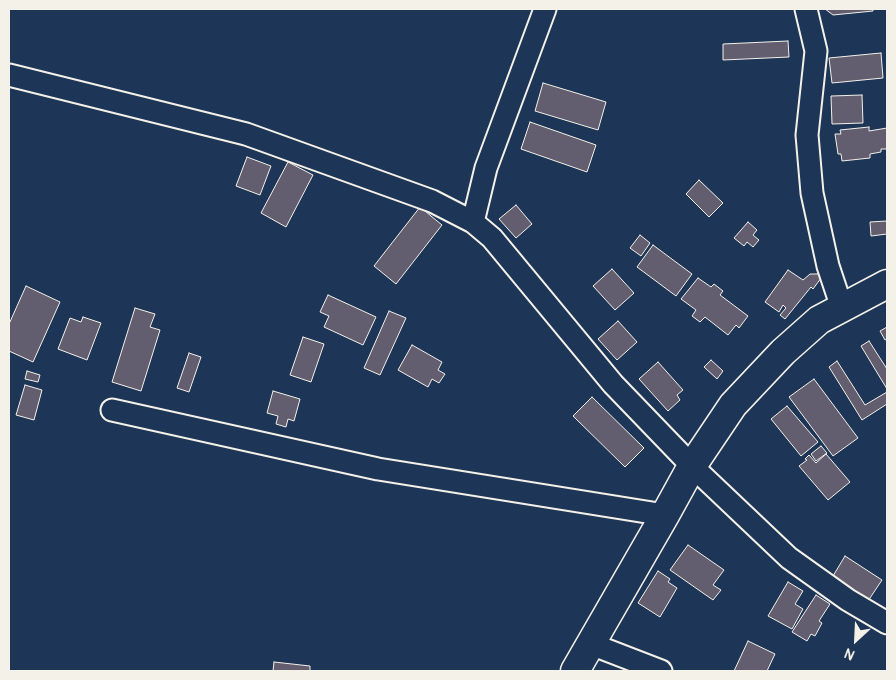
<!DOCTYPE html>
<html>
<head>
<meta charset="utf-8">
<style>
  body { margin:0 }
  #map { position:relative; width:896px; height:680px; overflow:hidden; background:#1d3557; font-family:Pangolin,sans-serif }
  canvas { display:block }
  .frame { position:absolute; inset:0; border:10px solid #f4f1e8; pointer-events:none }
  .north { position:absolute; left:831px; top:615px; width:50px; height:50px; -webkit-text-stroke:4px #1d3557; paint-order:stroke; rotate:205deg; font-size:14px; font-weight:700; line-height:20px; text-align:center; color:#f4f1e8 }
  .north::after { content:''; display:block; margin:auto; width:18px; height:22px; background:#f4f1e8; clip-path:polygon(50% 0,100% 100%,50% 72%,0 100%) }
</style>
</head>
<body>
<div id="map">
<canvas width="896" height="680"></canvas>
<div class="frame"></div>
<div class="north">N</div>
</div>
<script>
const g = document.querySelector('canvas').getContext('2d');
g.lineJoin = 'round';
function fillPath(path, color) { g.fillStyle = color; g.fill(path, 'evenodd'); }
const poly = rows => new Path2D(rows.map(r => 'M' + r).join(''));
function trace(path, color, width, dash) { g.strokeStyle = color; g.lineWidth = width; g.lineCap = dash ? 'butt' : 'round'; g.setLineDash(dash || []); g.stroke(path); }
const building = poly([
  [825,9,873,9,873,11,833,15,825,9],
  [788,41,789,57,723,60,723,44,788,41],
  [881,53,883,78,832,83,829,58,881,53],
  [543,83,606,102,598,130,535,111,543,83],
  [862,95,863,123,832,124,831,96,862,95],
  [530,122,596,145,587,172,521,149,530,122],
  [869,127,869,131,887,128,887,149,881,149,881,152,870,154,870,158,842,161,841,154,838,154,835,134,841,134,840,130,869,127],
  [247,157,271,166,260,195,236,186,247,157],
  [288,162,313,175,286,227,261,213,288,162],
  [699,180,723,203,709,217,686,194,699,180],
  [516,205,532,224,516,238,499,219,516,205],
  [420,207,442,225,396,284,374,266,420,207],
  [887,221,887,234,871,236,870,222,887,221],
  [748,222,757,230,753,235,759,240,753,247,747,242,744,246,734,238,748,222],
  [640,235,650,243,641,256,630,248,640,235],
  [653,245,692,274,676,296,637,267,653,245],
  [612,269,634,293,615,310,593,286,612,269],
  [788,270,803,280,810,274,824,274,813,289,811,287,785,319,780,315,786,308,783,305,779,312,765,302,788,270],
  [698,278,711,287,714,284,723,291,720,295,748,316,739,328,736,325,728,335,705,317,700,322,692,316,696,310,681,299,698,278],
  [26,286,60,302,33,362,9,351,9,324,26,286],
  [328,295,376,317,363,345,324,327,329,316,320,312,328,295],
  [135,308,155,314,150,327,160,330,141,391,112,382,135,308],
  [389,311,406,318,380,375,364,368,389,311],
  [83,317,101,323,87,360,58,349,70,318,81,322,83,317],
  [618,321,637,342,617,360,598,339,618,321],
  [887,327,887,339,885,340,880,331,887,327],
  [303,337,324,344,311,382,290,375,303,337],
  [869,341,887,369,887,389,861,346,869,341],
  [412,345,442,362,438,370,445,374,439,383,432,379,428,387,398,370,412,345],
  [189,353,201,357,189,392,177,388,189,353],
  [711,360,723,371,717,379,704,367,711,360],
  [837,361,865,405,887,392,887,404,862,420,829,367,837,361],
  [658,362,683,390,677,395,680,400,668,411,639,379,658,362],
  [27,371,40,375,38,382,25,379,27,371],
  [814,379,858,438,833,456,789,397,814,379],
  [25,385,42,390,34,420,16,415,25,385],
  [273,391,300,399,294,421,288,419,286,427,276,424,278,416,267,413,273,391],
  [592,397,644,448,625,467,573,416,592,397],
  [787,406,818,442,801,456,771,419,787,406],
  [821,446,827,453,816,461,811,454,821,446],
  [826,454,850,482,828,500,799,466,807,460,805,459,809,455,816,463,826,454],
  [688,545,724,570,713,585,721,590,713,600,670,570,688,545],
  [845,556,882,580,866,604,830,581,845,556],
  [658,571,670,579,668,582,677,588,660,617,638,603,658,571],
  [788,582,803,591,795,604,803,609,792,629,768,616,788,582],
  [816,595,830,604,819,621,822,623,815,636,811,634,807,641,792,632,816,595],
  [748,641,775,654,767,671,734,671,748,641],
  [274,662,310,666,310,671,273,671,274,662]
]);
const street = poly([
  [806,9,816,51,807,135,812,193,828,266,842,308],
  [9,75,246,134,432,201,473,222,492,238,613,384,692,466,789,558,848,600,887,623],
  [473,222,486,168,545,9],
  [112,410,378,469,665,515],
  [591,644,661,671]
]);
const secondary = poly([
  [575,671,665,515,692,466,733,405,783,352,819,320,887,284]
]);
fillPath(building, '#625e70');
trace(building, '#f4f1e8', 1);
trace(street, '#f4f1e8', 25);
trace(secondary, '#f4f1e8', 31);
trace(street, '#1d3557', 21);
trace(secondary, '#1d3557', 28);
</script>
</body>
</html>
